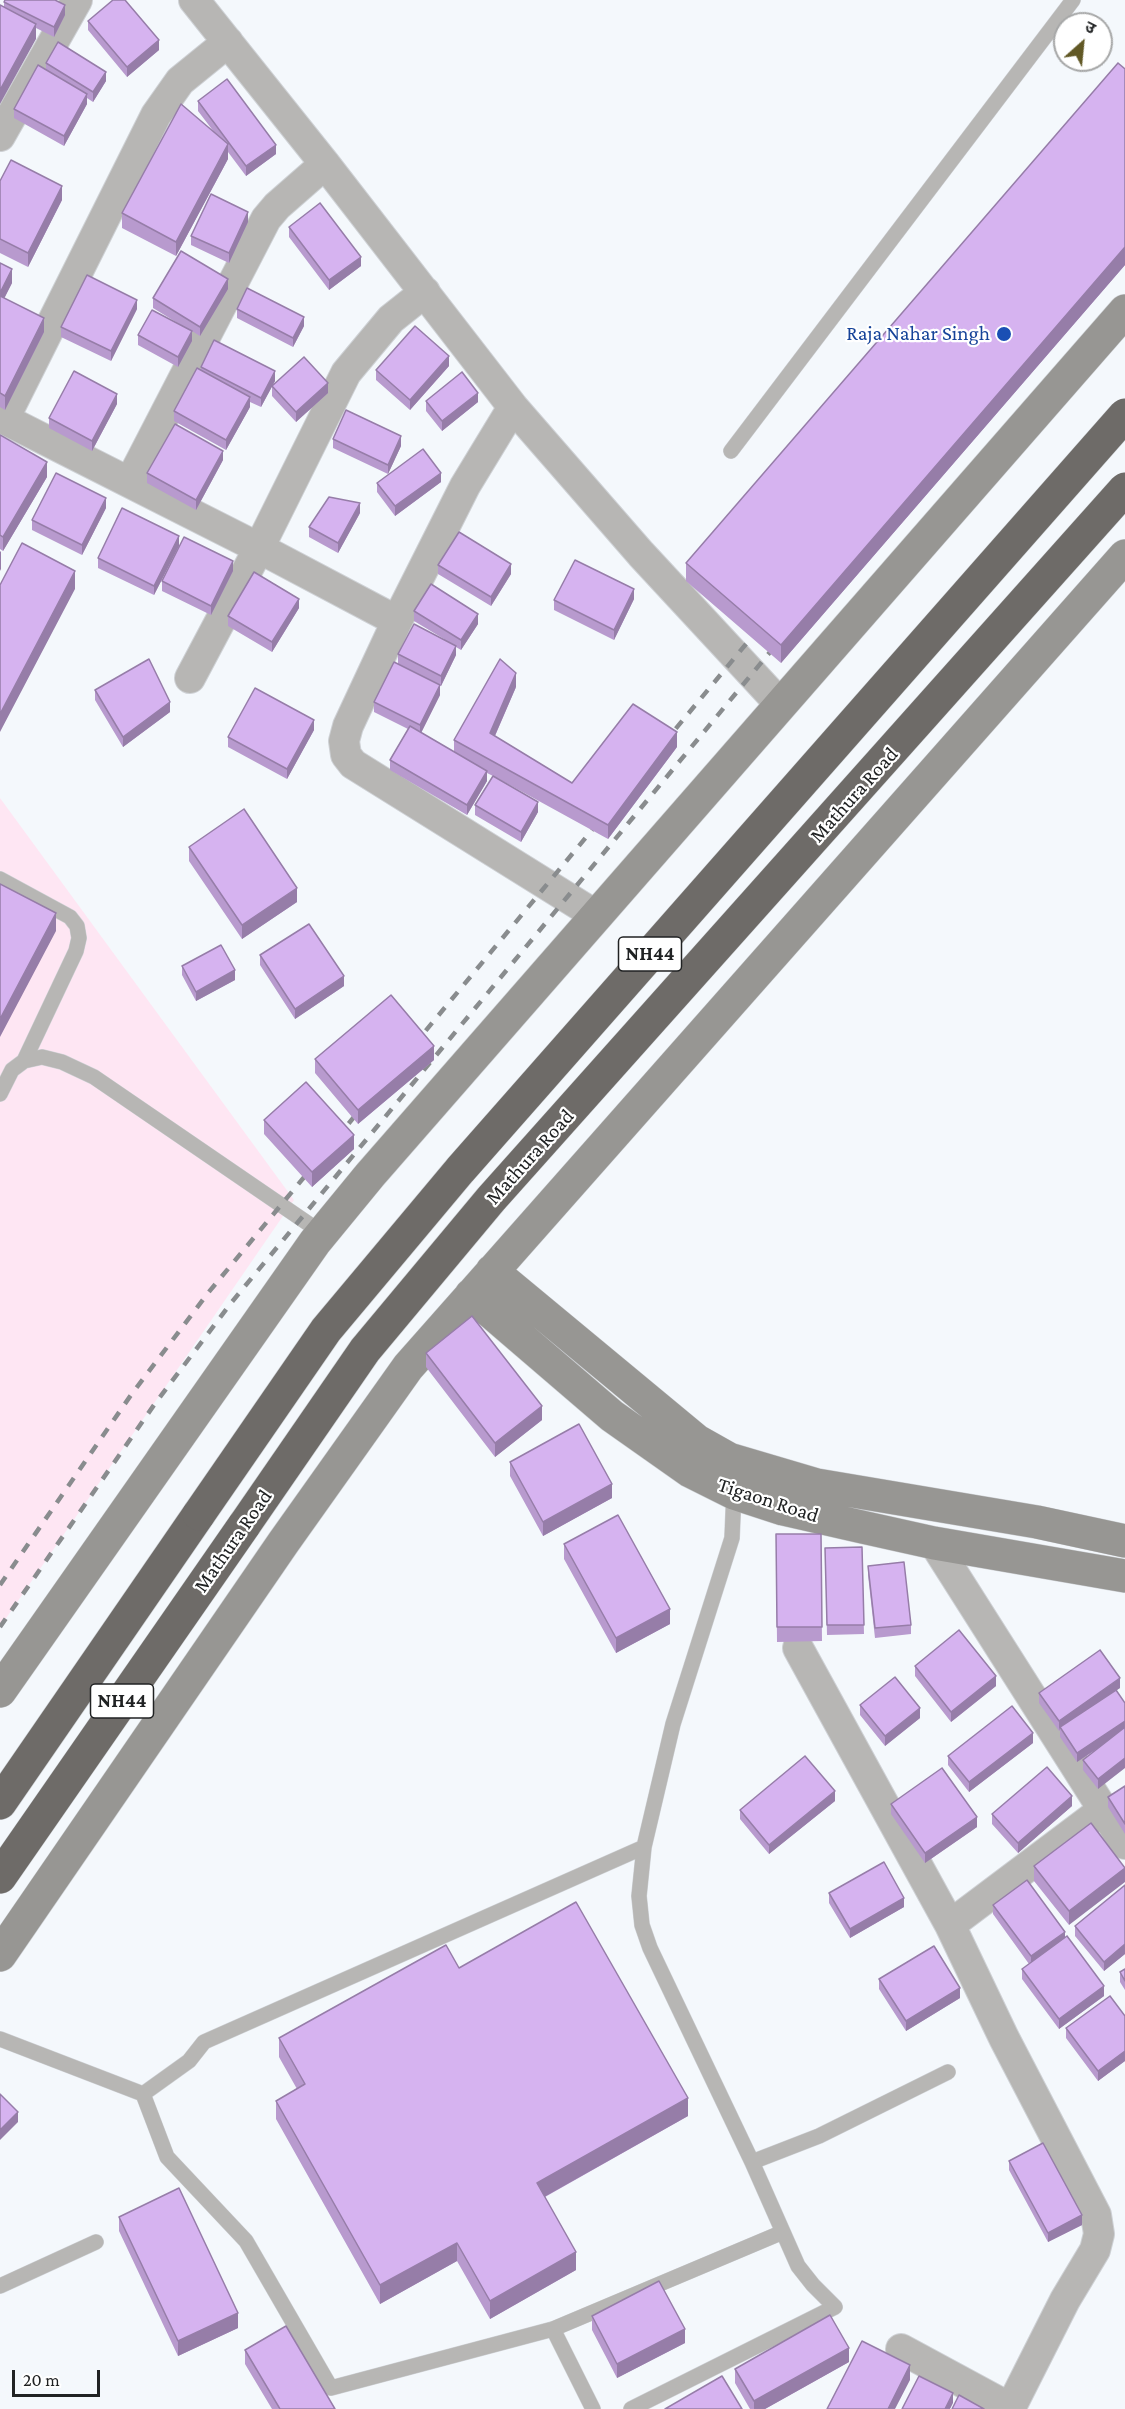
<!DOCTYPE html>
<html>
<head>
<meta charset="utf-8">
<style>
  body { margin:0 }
  #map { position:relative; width:1125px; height:2409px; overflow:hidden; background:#f4f8fc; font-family:"Crimson Pro","Noto Sans Devanagari",serif }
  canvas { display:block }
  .north { position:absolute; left:1053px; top:12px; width:60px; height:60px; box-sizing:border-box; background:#fff; border:2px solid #a6a7a7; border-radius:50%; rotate:27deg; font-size:16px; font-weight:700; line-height:24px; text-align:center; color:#202223 }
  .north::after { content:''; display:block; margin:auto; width:21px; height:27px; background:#615825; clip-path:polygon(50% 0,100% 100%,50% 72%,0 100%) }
  .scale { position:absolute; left:12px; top:2370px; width:88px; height:27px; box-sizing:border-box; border:3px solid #202223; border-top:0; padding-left:8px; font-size:18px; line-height:21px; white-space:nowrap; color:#202223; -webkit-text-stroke:4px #fff; paint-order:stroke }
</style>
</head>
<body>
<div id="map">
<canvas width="1125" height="2409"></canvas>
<div class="north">उ</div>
<div class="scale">20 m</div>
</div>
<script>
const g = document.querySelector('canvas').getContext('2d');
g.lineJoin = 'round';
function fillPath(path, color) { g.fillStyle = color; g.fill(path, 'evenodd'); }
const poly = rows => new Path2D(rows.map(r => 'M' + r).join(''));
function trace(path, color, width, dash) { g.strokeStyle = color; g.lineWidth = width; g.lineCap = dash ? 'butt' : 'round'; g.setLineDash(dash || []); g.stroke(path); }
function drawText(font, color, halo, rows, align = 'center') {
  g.font = font + ' "Crimson Pro",serif'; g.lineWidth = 4.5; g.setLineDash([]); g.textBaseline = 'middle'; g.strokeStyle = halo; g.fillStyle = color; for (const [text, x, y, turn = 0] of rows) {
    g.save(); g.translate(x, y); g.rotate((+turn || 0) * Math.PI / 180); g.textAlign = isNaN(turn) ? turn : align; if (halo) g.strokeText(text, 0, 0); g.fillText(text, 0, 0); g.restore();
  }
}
const industrial = poly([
  [0,798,294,1200,0,1627]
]);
const lane = poly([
  [731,451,1073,0],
  [0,879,70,917,77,926,79,938,76,951,24,1061,12,1070,0,1094],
  [24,1061,42,1057,62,1062,94,1077,322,1233],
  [644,1847,204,2042,189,2061,143,2094,167,2157,246,2241,331,2388,553,2329,783,2232],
  [0,2039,143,2094],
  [752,2162,819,2136,948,2072],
  [0,2286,96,2242],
  [553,2329,593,2409],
  [631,2409,835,2307,813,2285,798,2266,752,2162,650,1948,642,1925,639,1896,644,1847,673,1724,732,1538,734,1491]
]);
const street = poly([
  [194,0,325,164,513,407,641,554,781,705],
  [0,136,77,0],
  [513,407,465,486,397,621,348,726,344,741,346,755,353,764,597,916],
  [0,417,259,548,397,621],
  [4,419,156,115,180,81,228,42],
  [130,482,266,219,277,206,325,164],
  [190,678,259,548,346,373,391,319,425,292],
  [934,1543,1125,1844],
  [798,1648,950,1925,1004,2038,1096,2215,1099,2234,1095,2250,1065,2300,1010,2409],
  [950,1925,1103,1810],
  [901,2349,1012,2409]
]);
const secondary = poly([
  [492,1271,697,1441,729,1459,817,1485,1037,1522,1125,1541],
  [471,1295,612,1416,690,1471,734,1493,783,1509,862,1527,934,1543,1125,1576],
  [0,1691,315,1242,370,1175,1125,311],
  [0,1955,283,1543,408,1367,1125,556]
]);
const highway = poly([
  [0,1803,199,1514],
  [0,1877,245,1524]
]);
const rail = poly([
  [663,744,761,626],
  [413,1046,602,818],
  [336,1139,363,1106],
  [0,1585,131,1395,208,1293,315,1164],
  [0,1627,154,1405,231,1303,780,640]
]);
const highwayBridge = poly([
  [199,1514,326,1330,460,1170,1125,415],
  [245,1524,365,1350,491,1199,1125,489]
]);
const wall = poly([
  [4,2,65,15,54,37,36,28,36,39,4,7],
  [88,21,159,50,127,77,88,30],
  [46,63,106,81,93,102,87,98,87,104,64,146,14,118,14,109,46,69],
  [1125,69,1125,265,781,663,686,581,686,563],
  [198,101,276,154,246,176,228,152,228,159,176,256,122,228,122,213,214,132,198,111],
  [0,181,62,200,28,267,0,253],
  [248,222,229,263,191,245,191,236],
  [289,227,361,266,329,290,289,237],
  [0,263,12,283,4,298,44,332,5,410,0,407],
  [228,289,200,336,192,331,192,341,178,367,138,345,138,335,189,330,153,308,153,298],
  [137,309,111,361,61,337,61,327],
  [237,309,304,326,293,347,237,318],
  [449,366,410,410,376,380,376,370],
  [201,367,275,381,261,407,250,402,250,407,226,450,174,421,174,411,201,370],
  [272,386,328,393,296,422,272,396],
  [426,401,478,402,442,431,426,411],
  [117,404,92,451,49,428,49,418],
  [0,435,47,477,3,551,0,549],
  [333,439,401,446,388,474,333,448],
  [223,460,196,510,147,483,147,473],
  [441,482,395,516,377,492,377,483],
  [106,508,82,555,32,530,32,520],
  [360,513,338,553,309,537,309,527],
  [179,546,154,595,98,568,98,558],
  [438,565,511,574,491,606,438,574],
  [233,571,211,615,162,591,162,581],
  [634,599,614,640,554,610,554,600],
  [299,608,272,652,228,626,228,616],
  [414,611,478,624,461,650,456,647,456,655,441,686,398,664,398,654,444,639,414,621],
  [516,687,495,736,572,783,677,747,608,839,497,778,538,812,521,842,475,815,475,805,493,776,487,773,487,781,467,815,390,770,390,760,408,729,374,712,374,702,440,695,421,733,454,752,454,740],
  [95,690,170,712,123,747,95,700],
  [314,730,287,779,228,747,228,737],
  [189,847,297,902,242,939,189,861],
  [260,955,344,986,295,1019,260,965],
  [182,966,235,980,196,1001,182,975],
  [315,1059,434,1060,358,1124,315,1073],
  [264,1120,354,1149,312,1187,264,1134],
  [426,1353,542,1420,495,1457,426,1367],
  [510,1462,612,1498,543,1536,510,1476],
  [776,1534,821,1534,822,1641,777,1642],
  [564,1544,670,1624,616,1653,564,1559],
  [862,1547,864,1634,827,1635,825,1548],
  [868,1566,911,1625,911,1634,875,1638,868,1575],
  [915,1666,996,1686,951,1722,915,1676],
  [1120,1688,1116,1690,1098,1789,1083,1770,1083,1760,1094,1751,1077,1762,1060,1737,1060,1730,1059,1731,1039,1703,1039,1693],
  [860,1705,920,1718,885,1746,860,1715],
  [1033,1743,969,1792,948,1765,948,1756],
  [1125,1786,1125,1834,1108,1807,1108,1797],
  [835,1801,769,1854,740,1819,740,1810],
  [891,1804,977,1827,925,1863,891,1814],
  [1072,1806,1018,1853,992,1824,992,1814],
  [1091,1823,1069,1925,1034,1881,1034,1866],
  [1125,1885,1125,1954,1104,1971,1075,1936,1075,1926],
  [829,1893,904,1907,850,1938,829,1903],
  [993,1905,1065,1938,1104,1996,1059,2029,1022,1979,1022,1969,1029,1964,993,1914],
  [459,1968,688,2116,545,2197,576,2270,490,2319,457,2261,380,2304,276,2119,276,2101,297,2089,279,2057,279,2038],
  [1125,1969,1125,1990,1120,1982,1120,1972],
  [879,1979,960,1998,906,2031,879,1989],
  [1125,2016,1125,2061,1098,2081,1066,2038,1066,2028],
  [1009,2161,1082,2225,1048,2242,1009,2170],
  [119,2217,238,2328,178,2356,119,2231],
  [592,2316,685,2343,617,2378,592,2330],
  [245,2350,335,2409,272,2409,245,2364],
  [849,2362,765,2409,750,2409,735,2383,735,2369]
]);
const shadedWall = poly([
  [65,5,65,15,54,37,54,27],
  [36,24,36,39,0,104,0,90],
  [159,40,159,50,127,77,127,67],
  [106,72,106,81,93,102,93,92],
  [87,94,87,104,64,146,64,136],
  [228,144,228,159,176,256,176,242],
  [276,145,276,154,246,176,246,166],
  [62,186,62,200,28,267,28,253],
  [248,212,248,222,229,263,229,253],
  [1125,247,1125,265,781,663,781,645],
  [361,257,361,266,329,290,329,280],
  [12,269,12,283,0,307,0,293],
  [228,279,228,289,200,336,200,327],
  [137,300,137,309,111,361,111,351],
  [304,317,304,326,293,347,293,338],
  [44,318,44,332,5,410,5,396],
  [192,331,192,341,178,367,178,357],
  [449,356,449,366,410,410,410,400],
  [275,371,275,381,261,407,261,398],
  [328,383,328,393,296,422,296,412],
  [478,393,478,402,442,431,442,421],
  [117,394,117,404,92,451,92,441],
  [250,397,250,407,226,450,226,440],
  [401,436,401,446,388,474,388,465],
  [223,451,223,460,196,510,196,500],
  [47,462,47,477,3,551,3,537],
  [441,473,441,482,395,516,395,506],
  [106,498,106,508,82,555,82,545],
  [360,503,360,513,338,553,338,543],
  [179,536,179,546,154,595,154,586],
  [1,551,1,569,0,571,0,552],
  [233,561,233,571,211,615,211,606],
  [511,564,511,574,491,606,491,597],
  [75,571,75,589,0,732,0,714],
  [634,589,634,599,614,640,614,630],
  [299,599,299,608,272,652,272,642],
  [478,614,478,624,461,650,461,640],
  [456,646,456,655,441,686,441,676],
  [516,673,516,687,490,747,490,733],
  [440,685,440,695,420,735,420,725],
  [170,702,170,712,123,747,123,737],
  [314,720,314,730,287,779,287,769],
  [677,732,677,747,608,839,608,825],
  [487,771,487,781,467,815,467,805],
  [538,802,538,812,521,842,521,832],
  [297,888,297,902,242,939,242,925],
  [56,913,56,931,0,1037,0,1019],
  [235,970,235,980,196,1001,196,992],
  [344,976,344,986,295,1019,295,1009],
  [434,1046,434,1060,358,1124,358,1110],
  [354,1135,354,1149,312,1187,312,1172],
  [542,1406,542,1420,495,1457,495,1443],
  [612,1484,612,1498,543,1536,543,1522],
  [670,1609,670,1624,616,1653,616,1638],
  [996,1676,996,1686,951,1722,951,1712],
  [1120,1678,1120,1688,1061,1729,1060,1727,1059,1731,1059,1721],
  [920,1708,920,1718,885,1746,885,1736],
  [1125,1721,1125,1730,1077,1762,1077,1753],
  [1033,1733,1033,1743,969,1792,969,1782],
  [1125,1758,1125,1768,1098,1789,1098,1779],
  [835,1791,835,1801,769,1854,769,1845],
  [1072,1796,1072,1806,1018,1853,1018,1843],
  [977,1817,977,1827,925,1863,925,1853],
  [1125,1868,1125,1882,1069,1925,1069,1911],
  [904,1898,904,1907,850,1938,850,1929],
  [1065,1932,1065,1942,1031,1966,1031,1956],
  [1125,1944,1125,1954,1104,1971,1104,1962],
  [1104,1986,1104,1996,1059,2029,1059,2019],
  [960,1988,960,1998,906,2031,906,2021],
  [1125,2051,1125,2061,1098,2081,1098,2071],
  [688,2098,688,2116,537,2201,537,2183],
  [18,2112,18,2122,0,2140,0,2130],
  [1082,2215,1082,2225,1048,2242,1048,2233],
  [457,2243,457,2261,380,2304,380,2285],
  [576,2252,576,2270,490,2319,490,2301],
  [238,2313,238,2328,178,2356,178,2341],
  [685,2329,685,2343,617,2378,617,2364],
  [849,2348,849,2362,765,2409,754,2409,754,2401],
  [910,2365,910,2380,895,2409,888,2409],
  [953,2393,953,2403,950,2409,945,2409]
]);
const building = poly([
  [5,0,55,0,65,5,54,27,4,2,5,0],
  [113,0,125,0,159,40,127,67,88,21,113,0],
  [0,5,36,24,0,90,0,5],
  [58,42,106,72,93,92,46,63,58,42],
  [1118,63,1125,69,1125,247,781,645,686,563,1118,63],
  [38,65,87,94,64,136,14,109,38,65],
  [227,79,276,145,246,166,198,101,227,79],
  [181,104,228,144,176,242,122,213,181,104],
  [11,160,62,186,28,253,0,239,0,181,11,160],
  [211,194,248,212,229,253,191,236,211,194],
  [320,203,361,257,329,280,289,227,320,203],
  [181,251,228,279,200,327,153,298,181,251],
  [0,263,12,269,0,293,0,263],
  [87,275,137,300,111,351,61,327,87,275],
  [247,288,304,317,293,338,237,309,247,288],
  [0,296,44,318,5,396,0,393,0,296],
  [152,310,192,331,178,357,138,335,152,310],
  [415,326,449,356,410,400,376,370,415,326],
  [214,340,275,371,261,398,201,367,214,340],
  [304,357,328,383,296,412,272,386,304,357],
  [197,368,250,397,226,440,174,411,197,368],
  [74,371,117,394,92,441,49,418,74,371],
  [462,372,478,393,442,421,426,401,462,372],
  [346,410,401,436,388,465,333,439,346,410],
  [175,424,223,451,196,500,147,473,175,424],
  [0,435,47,462,3,537,0,535,0,435],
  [423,449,441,473,395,506,377,483,423,449],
  [56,473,106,498,82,545,32,520,56,473],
  [329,497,360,503,338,543,309,527,329,497],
  [122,508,179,536,154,586,98,558,122,508],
  [459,532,511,564,491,597,438,565,459,532],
  [184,537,233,561,211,606,162,581,184,537],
  [22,543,75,571,0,714,0,585,22,543],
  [575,560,634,589,614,630,554,600,575,560],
  [254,572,299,599,272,642,228,616,254,572],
  [431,584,478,614,461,640,414,611,431,584],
  [414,624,456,646,441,676,398,654,414,624],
  [149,659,170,702,123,737,95,690,149,659],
  [500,659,516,673,490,733,572,783,633,704,677,732,608,825,454,740,500,659],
  [394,662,440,685,420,725,374,702,394,662],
  [255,688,314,720,287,769,228,737,255,688],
  [410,726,487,771,467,805,390,760,410,726],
  [493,776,538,802,521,832,475,805,493,776],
  [244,809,297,888,242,925,189,847,244,809],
  [0,884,56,913,0,1019,0,884],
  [309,924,344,976,295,1009,260,955,309,924],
  [221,945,235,970,196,992,182,966,221,945],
  [391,995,434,1046,358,1110,315,1059,391,995],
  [306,1082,354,1135,312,1172,264,1120,306,1082],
  [472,1316,542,1406,495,1443,426,1353,472,1316],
  [579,1424,612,1484,543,1522,510,1462,579,1424],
  [618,1515,670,1609,616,1638,564,1544,618,1515],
  [776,1534,821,1534,822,1627,777,1627,776,1534],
  [862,1547,864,1625,827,1625,825,1548,862,1547],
  [904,1562,911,1625,875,1628,868,1566,904,1562],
  [959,1630,996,1676,951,1712,915,1666,959,1630],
  [1100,1650,1120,1678,1059,1721,1039,1693,1100,1650],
  [895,1677,920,1708,885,1736,860,1705,895,1677],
  [1116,1690,1125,1703,1125,1721,1077,1753,1060,1727,1116,1690],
  [1012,1706,1033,1733,969,1782,948,1756,1012,1706],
  [1125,1727,1125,1758,1098,1779,1083,1760,1125,1727],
  [805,1756,835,1791,769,1845,740,1810,805,1756],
  [1047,1767,1072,1796,1018,1843,992,1814,1047,1767],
  [942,1768,977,1817,925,1853,891,1804,942,1768],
  [1125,1786,1125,1824,1108,1797,1125,1786],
  [1091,1823,1125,1868,1069,1911,1034,1866,1091,1823],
  [884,1862,904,1898,850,1929,829,1893,884,1862],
  [1027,1880,1065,1932,1031,1956,993,1905,1027,1880],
  [1125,1885,1125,1944,1104,1962,1075,1926,1125,1885],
  [576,1902,688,2098,537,2183,576,2252,490,2301,457,2243,380,2285,276,2101,305,2084,279,2038,446,1945,459,1968,576,1902],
  [1067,1936,1104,1986,1059,2019,1022,1969,1067,1936],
  [934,1946,960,1988,906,2021,879,1979,934,1946],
  [1125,1969,1125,1981,1120,1972,1125,1969],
  [1110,1996,1125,2016,1125,2051,1098,2071,1066,2028,1110,1996],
  [0,2094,18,2112,0,2130,0,2094],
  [1043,2143,1082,2215,1048,2233,1009,2161,1043,2143],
  [179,2188,238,2313,178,2341,119,2217,179,2188],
  [659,2281,685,2329,617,2364,592,2316,659,2281],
  [830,2315,849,2348,754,2401,735,2369,830,2315],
  [286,2326,335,2409,280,2409,245,2350,286,2326],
  [862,2341,910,2365,888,2409,827,2409,862,2341],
  [722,2376,742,2409,665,2409,722,2376],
  [919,2376,953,2393,945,2409,902,2409,919,2376],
  [959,2395,984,2409,952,2409,959,2395]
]);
const markers = [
  [1004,334,8,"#1a4fb4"]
];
const shields = [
  [650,954,63],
  [122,1701,63]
];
const shieldNames = [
  ["NH44",650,954],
  ["NH44",122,1701]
];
const transitNames = [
  ["Raja Nahar Singh",990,334]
];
const streetNames = [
  ["Mathura Road",854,795,-48],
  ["Mathura Road",530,1157,-48],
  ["Tigaon Road",768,1500,18],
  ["Mathura Road",233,1541,-55]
];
fillPath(industrial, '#fee6f3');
trace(lane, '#ced1d5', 16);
trace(street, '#ced1d5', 32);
trace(secondary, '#ced1d5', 34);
trace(highway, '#ced1d5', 34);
trace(lane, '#b7b6b4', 15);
trace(street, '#b7b6b4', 30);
trace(secondary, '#979693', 33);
trace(highway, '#6e6b68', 33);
trace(rail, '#898c8e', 4.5, [10, 10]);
trace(highwayBridge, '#ced1d5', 34, []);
trace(highwayBridge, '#6e6b68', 33);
fillPath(wall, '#b89ace');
fillPath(shadedWall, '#967da8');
fillPath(building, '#d6b3f0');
trace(building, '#967da8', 1.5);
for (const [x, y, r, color] of markers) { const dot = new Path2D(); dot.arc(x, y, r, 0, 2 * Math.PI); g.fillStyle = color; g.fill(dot); trace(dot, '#fff', 2); }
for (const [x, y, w] of shields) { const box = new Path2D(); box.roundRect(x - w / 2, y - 17, w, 34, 4.5); g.fillStyle = '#fff'; g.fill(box); trace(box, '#202223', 1.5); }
drawText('bold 20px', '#202223', null, shieldNames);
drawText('21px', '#164399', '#fff', transitNames, 'right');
drawText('21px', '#202223', '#fff', streetNames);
</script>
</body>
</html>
